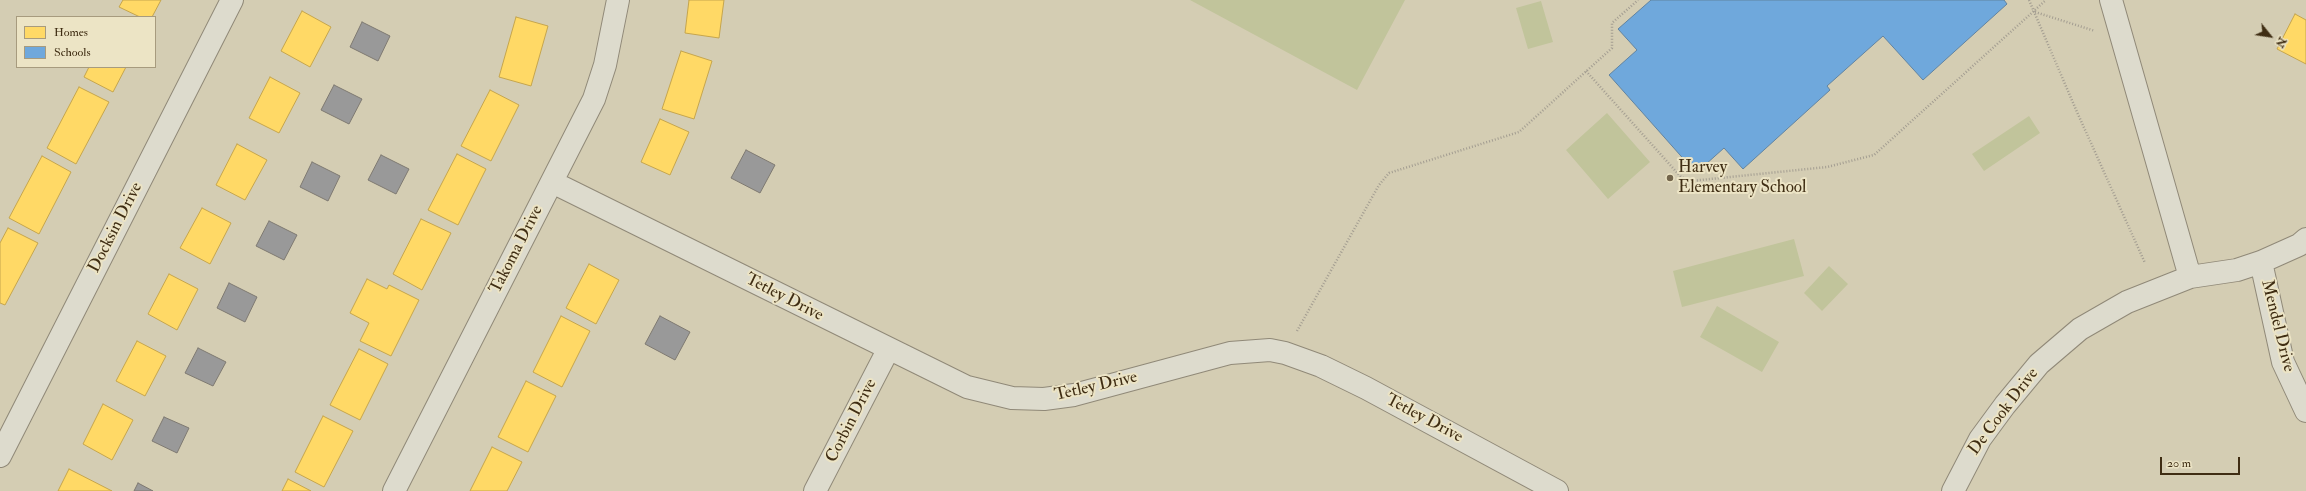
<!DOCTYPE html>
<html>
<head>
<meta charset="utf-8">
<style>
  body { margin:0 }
  #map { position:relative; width:2306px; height:491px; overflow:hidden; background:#d4cdb3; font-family:"IM FELL Double Pica",serif }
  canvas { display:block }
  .legend { position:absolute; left:16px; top:16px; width:140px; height:52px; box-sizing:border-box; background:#ece4c5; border:1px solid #a79b7e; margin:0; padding:5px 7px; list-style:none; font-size:12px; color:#3f2d13 }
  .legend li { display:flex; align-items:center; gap:8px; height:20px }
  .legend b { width:20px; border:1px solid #a79b7e }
  .north { position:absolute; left:2250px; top:16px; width:40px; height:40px; -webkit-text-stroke:3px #ece4c5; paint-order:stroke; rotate:120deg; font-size:11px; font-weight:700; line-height:16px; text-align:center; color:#3f2d13 }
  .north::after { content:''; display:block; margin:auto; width:14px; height:18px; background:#3f2d13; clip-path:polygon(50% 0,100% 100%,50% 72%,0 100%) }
  .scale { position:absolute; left:2160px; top:457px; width:80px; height:18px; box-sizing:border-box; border:2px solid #3f2d13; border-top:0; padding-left:5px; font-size:12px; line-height:14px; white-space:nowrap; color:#3f2d13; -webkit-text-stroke:3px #ece4c5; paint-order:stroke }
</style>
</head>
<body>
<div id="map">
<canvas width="2306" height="491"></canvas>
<ul class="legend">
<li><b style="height:11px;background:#ffd966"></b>Homes</li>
<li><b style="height:11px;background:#6fa8dc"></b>Schools</li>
</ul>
<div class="north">N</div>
<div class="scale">20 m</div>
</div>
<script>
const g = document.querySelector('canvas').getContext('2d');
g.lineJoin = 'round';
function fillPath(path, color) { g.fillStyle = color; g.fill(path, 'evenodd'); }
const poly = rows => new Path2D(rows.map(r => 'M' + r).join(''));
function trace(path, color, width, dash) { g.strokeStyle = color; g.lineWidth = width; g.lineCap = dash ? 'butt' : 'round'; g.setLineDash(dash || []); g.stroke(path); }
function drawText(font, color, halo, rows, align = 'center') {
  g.font = font + ' "IM FELL Double Pica",serif'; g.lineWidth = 4; g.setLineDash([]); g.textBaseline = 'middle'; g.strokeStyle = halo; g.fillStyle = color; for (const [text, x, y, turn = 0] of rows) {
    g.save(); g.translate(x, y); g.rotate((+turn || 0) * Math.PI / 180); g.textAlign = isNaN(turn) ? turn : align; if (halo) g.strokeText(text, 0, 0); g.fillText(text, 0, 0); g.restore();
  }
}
const green = poly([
  [1190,0,1405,0,1357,90],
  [1541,1,1553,42,1528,49,1516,8],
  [1607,113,1650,162,1608,199,1566,150],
  [2029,116,2040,133,1984,171,1972,154],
  [1794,239,1804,276,1682,307,1673,271],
  [1829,266,1848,284,1822,311,1804,293],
  [1717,306,1779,342,1762,372,1700,337]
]);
const homes = poly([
  [123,0,161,0,152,17,140,17,119,7,123,0],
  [689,0,724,0,719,38,685,33,689,0],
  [302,11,331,27,310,67,281,51,302,11],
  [2295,14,2306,20,2306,64,2277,49,2295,14],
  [516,17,548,26,531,86,499,77,516,17],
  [681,51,712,61,694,119,662,109,681,51],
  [89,67,126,67,113,92,84,77,89,67],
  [270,77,300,93,279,133,249,118,270,77],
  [79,87,109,102,76,164,47,148,79,87],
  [490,90,519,105,491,161,461,146,490,90],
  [660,119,689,132,670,175,641,162,660,119],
  [237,144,267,160,245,200,216,185,237,144],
  [457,154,486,169,458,225,428,210,457,154],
  [42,156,71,172,39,234,9,218,42,156],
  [202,208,231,223,210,264,180,248,202,208],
  [421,219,451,233,422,290,393,274,421,219],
  [8,228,38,243,5,305,0,303,0,243,8,228],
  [589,264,619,280,596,324,566,308,589,264],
  [169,274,198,289,177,330,148,314,169,274],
  [367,279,387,289,389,285,419,300,391,356,360,341,369,323,350,313,367,279],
  [561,316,590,331,562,387,533,372,561,316],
  [137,341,166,356,145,396,116,381,137,341],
  [359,349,388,364,360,420,330,405,359,349],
  [526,381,556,396,528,452,498,437,526,381],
  [103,404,133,420,112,460,83,444,103,404],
  [323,416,353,431,324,487,295,472,323,416],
  [492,447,522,462,507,491,470,491,492,447],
  [69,469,112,491,58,491,69,469],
  [288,479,311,491,282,491,288,479]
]);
const schools = poly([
  [1651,0,2004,0,2007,4,1923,80,1883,36,1827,86,1830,90,1743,169,1724,148,1696,173,1609,75,1637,50,1618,29,1651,0]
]);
const industry = poly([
  [362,22,390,36,378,61,350,47,362,22],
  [334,85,362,99,349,124,321,110,334,85],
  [746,150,775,165,760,193,731,178,746,150],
  [381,155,409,169,396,194,368,180,381,155],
  [312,162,340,176,328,201,300,187,312,162],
  [269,221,297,235,284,260,256,246,269,221],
  [229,283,257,297,245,322,217,308,229,283],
  [660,316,690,332,675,360,645,344,660,316],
  [198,348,226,362,213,386,185,373,198,348],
  [164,417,189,428,177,453,152,441,164,417],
  [138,483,153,491,134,491,138,483]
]);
const path = poly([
  [2029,0,2077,112,2145,263],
  [2035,12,2095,31],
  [1586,71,1681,177,1691,181,1827,167,1874,155,2046,0],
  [1297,331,1379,185,1389,173,1519,132,1612,48,1612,23,1638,0]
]);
const minor = poly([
  [2111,0,2190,277],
  [552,182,967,387,1012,398,1044,399,1074,395,1230,353,1270,350,1285,353,1321,366,1366,388,1557,491],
  [2261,262,2283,362,2306,411],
  [0,456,232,0],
  [394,491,594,99,605,65,618,0],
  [815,491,888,350],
  [1953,491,1980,439,2005,405,2039,364,2080,329,2127,302,2190,277,2237,270,2261,262,2299,245,2306,239]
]);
const markers = [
  [1670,178,4,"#73654b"]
];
const poiNames = [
  ["Harvey",1678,168],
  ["Elementary School",1678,188]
];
const streetNames = [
  ["Docksin Drive",116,228,-63],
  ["Takoma Drive",517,250,-63],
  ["Tetley Drive",784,298,27],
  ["Mendel Drive",2277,326,76],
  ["Tetley Drive",1096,387,-13],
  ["De Cook Drive",2004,412,-53],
  ["Tetley Drive",1424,419,28],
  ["Corbin Drive",852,421,-63]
];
fillPath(green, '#c1c49b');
fillPath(homes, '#ffd966');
trace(homes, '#c5a54d', 1);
fillPath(schools, '#6fa8dc');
trace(schools, '#6183a0', 1);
fillPath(industry, '#999');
trace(industry, '#7e7971', 1);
trace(minor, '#908978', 24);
trace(path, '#a39d91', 2.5, [1, 2]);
trace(minor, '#dddbcd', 22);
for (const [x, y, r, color] of markers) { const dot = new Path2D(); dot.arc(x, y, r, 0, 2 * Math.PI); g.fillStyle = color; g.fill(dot); trace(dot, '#ece4c5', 1.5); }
drawText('17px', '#3f2d13', '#ece4c5', poiNames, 'left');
drawText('17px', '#3f2d13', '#ece4c5', streetNames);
</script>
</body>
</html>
